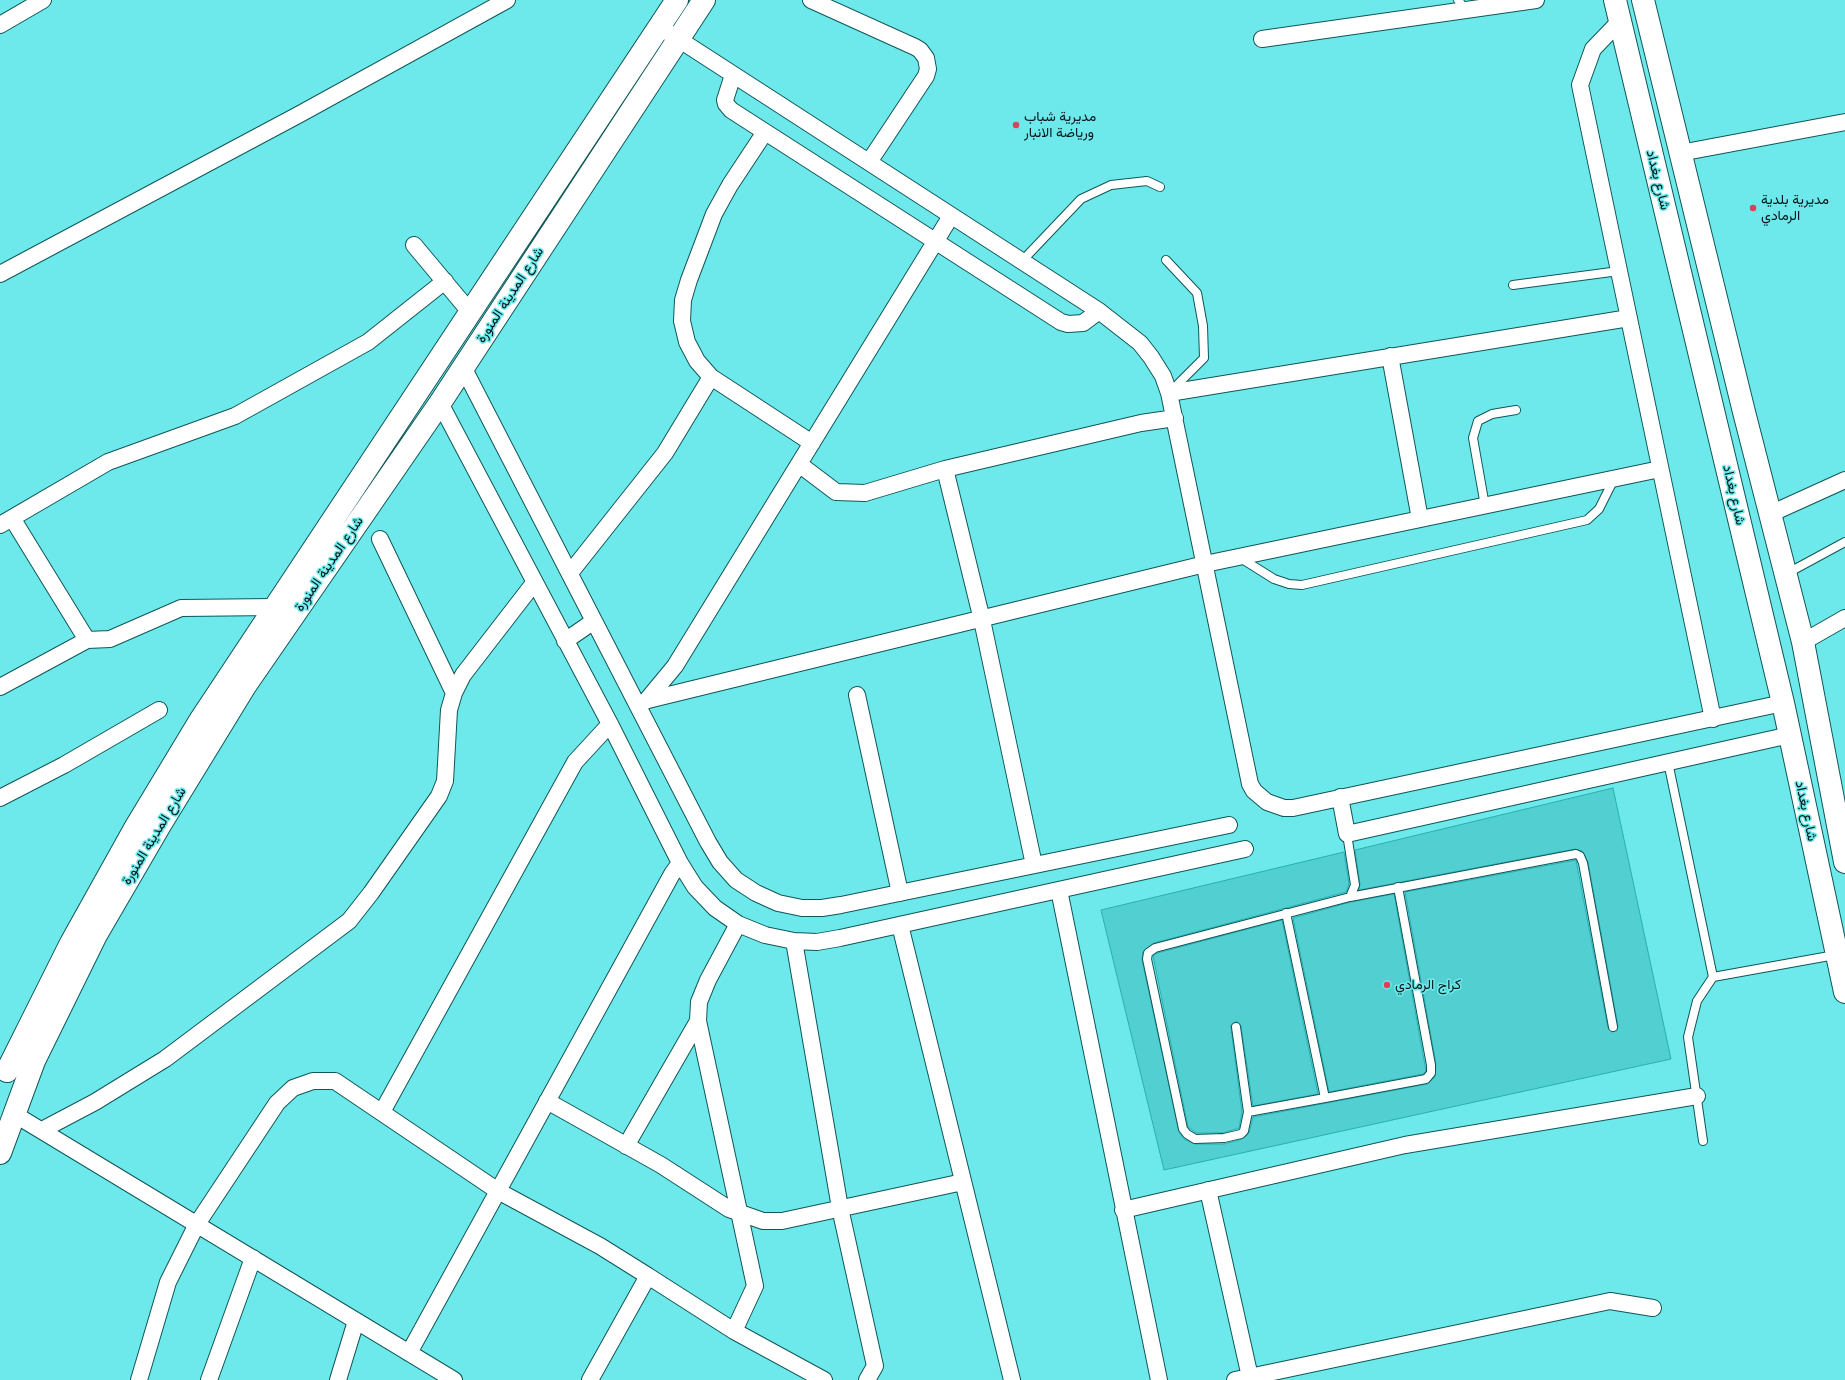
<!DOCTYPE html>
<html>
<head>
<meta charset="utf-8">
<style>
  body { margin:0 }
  canvas { display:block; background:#6ee9eb }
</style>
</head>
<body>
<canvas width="1845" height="1380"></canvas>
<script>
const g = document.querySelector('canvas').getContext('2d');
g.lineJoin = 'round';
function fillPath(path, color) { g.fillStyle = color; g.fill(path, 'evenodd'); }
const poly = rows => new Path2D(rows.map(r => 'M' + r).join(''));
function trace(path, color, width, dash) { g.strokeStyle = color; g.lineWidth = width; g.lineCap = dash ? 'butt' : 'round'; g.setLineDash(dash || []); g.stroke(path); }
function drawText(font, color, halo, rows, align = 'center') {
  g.font = font + ' Raleway,Vazirmatn,sans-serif'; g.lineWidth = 3; g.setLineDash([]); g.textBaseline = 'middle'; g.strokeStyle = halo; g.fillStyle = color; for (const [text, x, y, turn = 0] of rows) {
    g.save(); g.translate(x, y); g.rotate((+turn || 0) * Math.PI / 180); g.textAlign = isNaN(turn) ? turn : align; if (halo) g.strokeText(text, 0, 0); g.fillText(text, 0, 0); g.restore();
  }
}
const building = poly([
  [1613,788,1671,1059,1164,1170,1101,910,1344,852,1349,884,1346,892,1154,943,1143,952,1142,960,1179,1132,1184,1139,1195,1144,1224,1144,1242,1139,1249,1133,1253,1117,1427,1084,1435,1077,1436,1064,1405,892,1576,860,1608,1028,1612,1032,1617,1031,1618,1026,1588,862,1582,851,1575,849,1359,890,1360,884,1355,850,1613,788],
  [1394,894,1426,1071,1423,1074,1329,1092,1293,918,1351,902,1394,894],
  [1282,920,1318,1094,1253,1106,1241,1026,1238,1022,1235,1022,1231,1025,1231,1028,1242,1112,1239,1128,1223,1133,1196,1133,1188,1127,1153,956,1157,953,1282,920]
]);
const lane = poly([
  [1458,0,1466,10],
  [1166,260,1197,293,1203,326,1204,358,1171,391],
  [1022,261,1081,199,1111,185,1147,181,1160,187],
  [1513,285,1619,271],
  [1485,506,1473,438,1478,421,1492,414,1516,410],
  [1239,557,1274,579,1289,584,1302,585,1587,520,1599,509,1614,479],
  [1786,574,1845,542],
  [1668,762,1713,977],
  [1350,897,1576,854,1580,856,1583,863,1613,1027],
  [1236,1027,1248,1112,1244,1131,1241,1134,1224,1138,1195,1139,1187,1134,1183,1129,1147,959,1148,953,1155,948,1350,897,1355,885,1347,834],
  [1325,1098,1426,1079,1431,1073,1431,1065,1398,887],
  [1248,1112,1325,1098,1286,913],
  [1703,1141,1688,1037,1697,1001,1713,977,1835,955]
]);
const street = poly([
  [811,0,915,47,920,50,926,58,928,69,926,76,869,162],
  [1620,21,1593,49,1580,85,1713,719],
  [0,25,43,0],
  [669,33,1099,311,1140,343,1151,357,1163,376,1169,393,1250,784,1254,791,1267,802,1284,808,1293,808,1783,703],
  [1262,39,1536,0],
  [733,75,725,100,726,104,731,110,1061,322,1068,324,1083,323,1099,311],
  [765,132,730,185,714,214,689,280,683,300,682,321,687,342,697,361,711,377,812,443],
  [1680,153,1845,122],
  [414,245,470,312],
  [0,274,300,114,507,0],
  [1390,356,1420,519],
  [463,367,708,842,720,862,736,880,756,893,778,903,802,908,822,908,841,905,1229,825],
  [1169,393,1629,318],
  [440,403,610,724,680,863,695,887,715,908,738,924,765,935,794,941,817,942,840,938,1245,849],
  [799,464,836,492,865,493,945,469,1141,423,1175,418],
  [945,469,982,620,1034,865],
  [1770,514,1845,480],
  [12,518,87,640,110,639,181,608,275,607],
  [0,525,108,462,235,416,368,342,445,281],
  [380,539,454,693],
  [570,573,665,453,711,377],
  [565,641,594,621],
  [1803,642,1845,618],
  [0,687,87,640],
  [857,695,900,893],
  [648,700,1205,564,1660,469],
  [646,701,675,666,951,216],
  [1340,797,1347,834,1790,735],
  [0,798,64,765,159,710],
  [1059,890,1159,1380],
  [900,925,1012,1380],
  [794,941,840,1208,875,1366,867,1380],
  [547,1101,661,1165,729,1209,763,1221,782,1221,963,1182],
  [382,1112,575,762,610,724],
  [14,1114,454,1380],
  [42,1130,95,1102,165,1059,349,921,371,893,439,796,445,781,449,710,454,693,463,675,534,583],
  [626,1146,698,1021],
  [1208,1190,1250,1377],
  [1123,1210,1405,1145,1697,1096],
  [734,1331,824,1380],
  [409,1353,672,874,680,863],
  [139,1380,168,1282,197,1224,277,1103,293,1088,313,1081,335,1081,498,1191,600,1246,648,1276],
  [209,1380,253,1258],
  [338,1380,356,1321],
  [590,1380,648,1276,734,1331,755,1286,698,1021,699,1002,708,980,738,924],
  [1235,1380,1610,1301,1653,1308]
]);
const secondary = poly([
  [7,1071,71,943,134,830,201,719,677,0],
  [0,1153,34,1061,96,935,160,825,245,686,440,403,704,0]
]);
const primary = poly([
  [1615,0,1783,703,1845,992],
  [1643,0,1744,412,1803,642,1845,862]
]);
const markers = [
  [1016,125,4,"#d54559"],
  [1753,208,4,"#d54559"],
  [1387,985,4,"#d54559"]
];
const poiNames = [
  ["مديرية شباب",1024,117],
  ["ورياضة الانبار",1024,133],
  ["مديرية بلدية",1761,200],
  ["الرمادي",1761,216],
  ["كراج الرمادي",1395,985]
];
const streetNames = [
  ["شارع بغداد",1658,180,76],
  ["شارع المدينة المنورة",510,295,-57],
  ["شارع بغداد",1734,495,77],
  ["شارع المدينة المنورة",329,564,-56],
  ["شارع بغداد",1806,811,78],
  ["شارع المدينة المنورة",154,836,-59]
];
fillPath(building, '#51cfd1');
trace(building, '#27b0b2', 1);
trace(lane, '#0f5758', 10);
trace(street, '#0f5758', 18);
trace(secondary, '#0f5758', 24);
trace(primary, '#0f5758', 24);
trace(lane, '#fff', 8);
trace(street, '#fff', 16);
trace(secondary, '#fff', 22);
trace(primary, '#fff', 22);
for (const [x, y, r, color] of markers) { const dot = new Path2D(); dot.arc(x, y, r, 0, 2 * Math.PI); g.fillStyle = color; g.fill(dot); trace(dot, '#6ee9eb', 1.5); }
drawText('14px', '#001718', '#6ee9eb', poiNames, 'left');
drawText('14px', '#001718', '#6ee9eb', streetNames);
</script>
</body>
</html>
